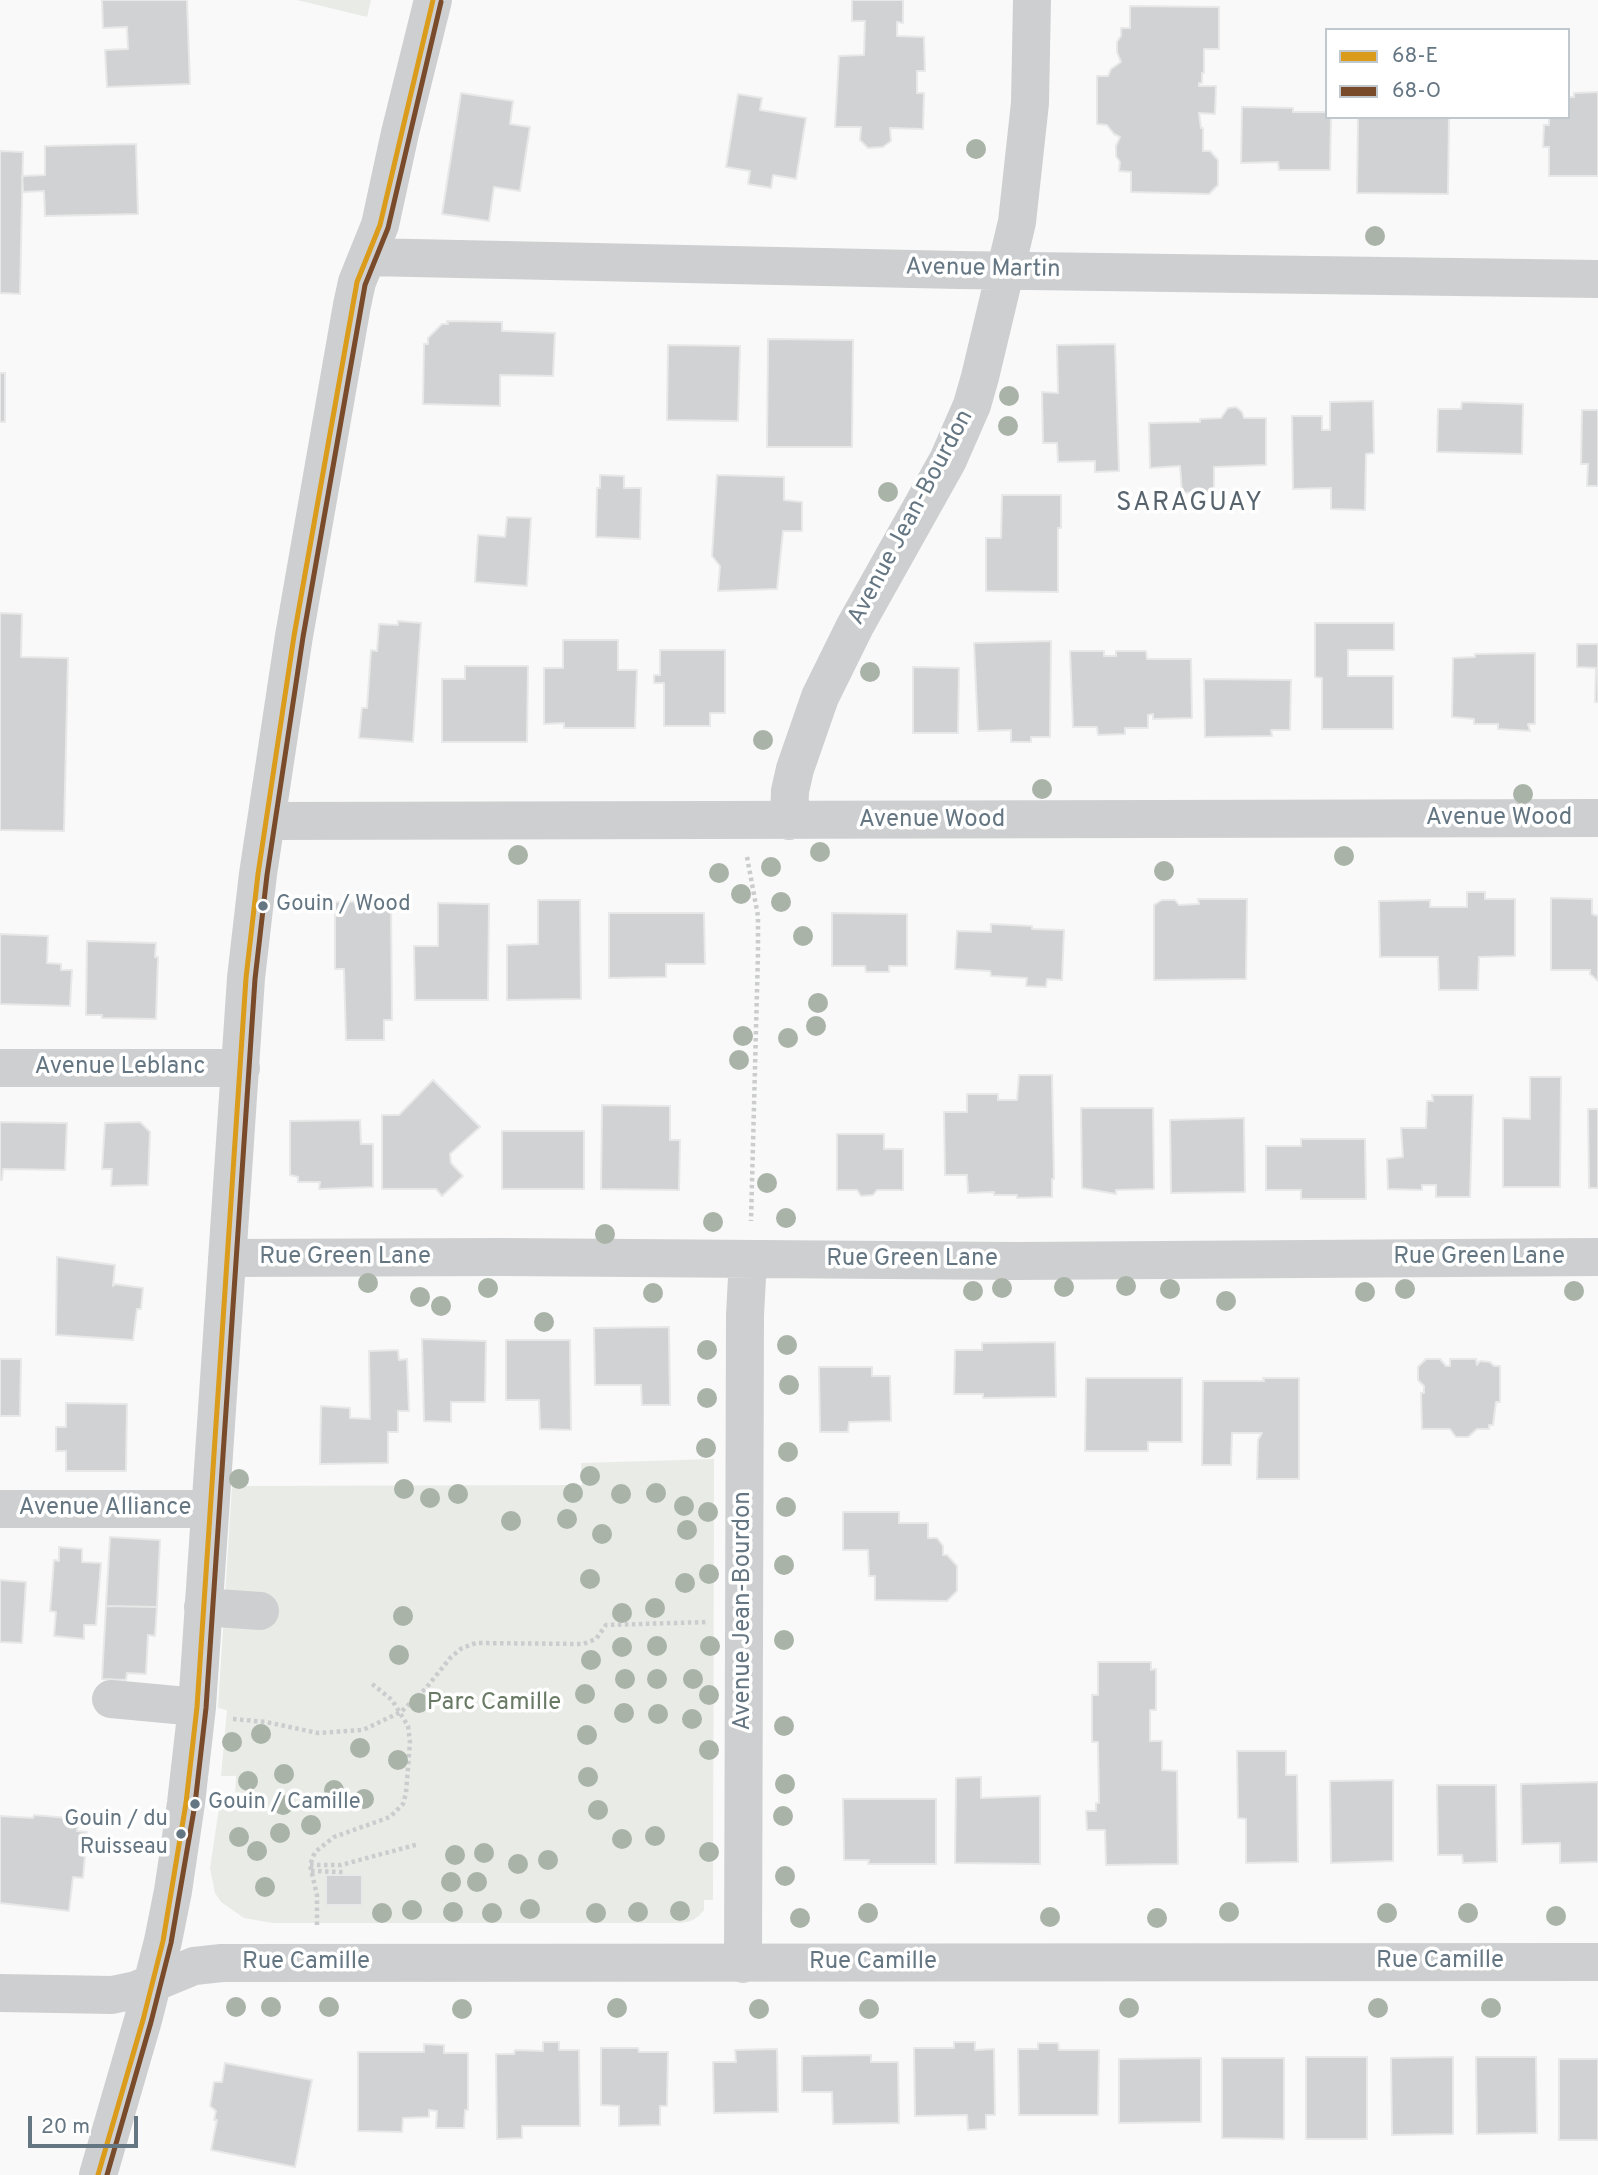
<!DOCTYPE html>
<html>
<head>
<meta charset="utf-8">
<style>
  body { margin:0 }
  #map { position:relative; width:1598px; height:2175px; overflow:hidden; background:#f9f9f9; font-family:Overpass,sans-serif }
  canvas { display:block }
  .legend { position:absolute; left:1325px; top:28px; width:245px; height:91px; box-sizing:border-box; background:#fff; border:2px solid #c1c8cd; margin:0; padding:9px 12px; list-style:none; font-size:21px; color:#657683 }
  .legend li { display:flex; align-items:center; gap:14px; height:35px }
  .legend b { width:35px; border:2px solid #c1c8cd }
  .scale { position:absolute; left:28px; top:2116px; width:110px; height:32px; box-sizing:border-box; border:4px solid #657683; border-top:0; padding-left:9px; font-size:21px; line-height:24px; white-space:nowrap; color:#657683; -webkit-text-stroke:5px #fff; paint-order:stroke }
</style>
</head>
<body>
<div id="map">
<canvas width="1598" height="2175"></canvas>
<ul class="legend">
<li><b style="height:9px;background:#da9c1a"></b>68-E</li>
<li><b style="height:9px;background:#7a4b2a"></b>68-O</li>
</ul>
<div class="scale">20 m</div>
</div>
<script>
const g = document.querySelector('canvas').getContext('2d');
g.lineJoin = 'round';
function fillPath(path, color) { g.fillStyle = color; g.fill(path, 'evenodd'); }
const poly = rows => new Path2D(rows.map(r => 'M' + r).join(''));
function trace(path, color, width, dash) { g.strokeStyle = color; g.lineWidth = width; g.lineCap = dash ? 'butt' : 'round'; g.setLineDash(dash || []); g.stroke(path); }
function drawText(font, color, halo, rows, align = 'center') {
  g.font = font + ' Overpass,sans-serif'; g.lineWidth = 7; g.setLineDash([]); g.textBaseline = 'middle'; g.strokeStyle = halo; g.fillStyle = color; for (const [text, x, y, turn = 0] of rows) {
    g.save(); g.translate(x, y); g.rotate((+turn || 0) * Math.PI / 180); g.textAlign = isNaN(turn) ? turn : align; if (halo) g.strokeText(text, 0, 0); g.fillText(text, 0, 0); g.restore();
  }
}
const green = poly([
  [297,0,371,0,367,17],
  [714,1459,713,1900,704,1900,704,1910,699,1916,691,1921,681,1923,273,1923,244,1918,221,1902,215,1893,210,1868,221,1795,235,1796,236,1776,221,1776,227,1710,218,1708,232,1486,582,1485,581,1463]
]);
const building = poly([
  [102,0,187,0,190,84,107,87,105,50,128,49,127,27,103,28,102,0],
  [852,0,903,0,903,23,897,22,897,36,924,37,925,71,917,71,917,93,924,93,923,129,890,128,891,141,883,147,868,148,860,140,861,127,835,127,839,56,864,55,865,21,852,21,852,0],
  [1130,6,1219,7,1219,49,1204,49,1204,73,1202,73,1202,83,1199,83,1199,86,1216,86,1215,114,1199,113,1201,128,1203,128,1203,151,1210,151,1218,160,1218,185,1209,194,1131,192,1131,172,1119,171,1120,162,1116,156,1116,146,1120,137,1114,134,1107,125,1097,124,1097,76,1108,76,1111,69,1121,62,1117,52,1117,42,1121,36,1121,28,1130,28,1130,6],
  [1598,92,1598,176,1549,176,1549,147,1543,147,1544,125,1549,125,1549,117,1568,117,1568,97,1574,97,1574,93,1598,92],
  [461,93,513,101,510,124,530,127,520,191,494,187,489,221,442,214,461,93],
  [738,94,762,98,760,110,806,118,796,179,773,175,771,188,748,184,750,171,726,167,738,94],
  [1242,107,1293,108,1293,112,1327,112,1327,117,1331,117,1330,170,1279,170,1278,162,1241,163,1242,107],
  [1358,117,1449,117,1448,194,1357,193,1358,117],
  [136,144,138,214,45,216,44,191,23,192,22,176,45,175,45,146,136,144],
  [0,151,23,152,20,294,0,293,0,151],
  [447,321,502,322,502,331,555,333,553,376,500,375,500,406,423,404,424,344,428,344,428,338,442,324,448,324,447,321],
  [768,339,853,340,852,447,767,447,768,339],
  [1115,344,1119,471,1095,472,1095,461,1058,462,1057,443,1043,443,1042,392,1058,393,1057,345,1115,344],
  [668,345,740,346,738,421,667,420,668,345],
  [0,373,5,373,5,422,0,422,0,373],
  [1373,401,1374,453,1366,454,1365,510,1331,509,1331,488,1293,489,1292,416,1322,416,1322,430,1330,430,1330,402,1373,401],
  [1462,402,1523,404,1522,454,1437,452,1438,409,1461,409,1462,402],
  [1236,407,1242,412,1244,418,1266,418,1266,465,1214,467,1214,491,1182,493,1180,466,1150,468,1149,423,1200,422,1200,419,1221,418,1228,408,1236,407],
  [1582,410,1598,410,1598,486,1587,486,1588,464,1581,464,1582,410],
  [600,475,624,476,624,488,641,488,640,539,596,537,597,488,600,488,600,475],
  [717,475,784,477,784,500,802,502,802,531,783,531,777,589,718,591,720,566,712,556,717,475],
  [1002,495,1061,495,1061,528,1058,528,1058,592,986,591,986,538,1001,538,1002,495],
  [507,517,531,518,527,586,475,582,478,535,505,537,507,517],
  [0,613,22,614,21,657,68,658,64,831,0,830,0,613],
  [398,621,421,623,413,742,359,738,362,708,367,708,371,650,377,651,379,624,398,625,398,621],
  [1315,623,1394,623,1394,650,1348,650,1348,676,1393,676,1393,729,1322,729,1322,678,1315,677,1315,623],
  [563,640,618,640,618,670,637,670,635,728,564,728,564,723,544,724,544,668,563,668,563,640],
  [1051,641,1050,737,1031,737,1031,742,1011,742,1011,730,978,731,974,643,1051,641],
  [1577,644,1598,644,1598,702,1595,702,1596,668,1577,667,1577,644],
  [660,650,725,650,725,713,710,713,710,726,664,726,664,683,654,683,654,675,660,675,660,650],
  [1070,651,1104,651,1104,656,1116,656,1116,651,1146,651,1147,659,1191,659,1192,718,1153,719,1153,714,1148,715,1148,728,1125,728,1125,734,1098,735,1097,727,1073,727,1070,651],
  [1535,653,1535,724,1528,724,1530,731,1498,729,1498,724,1474,724,1474,719,1452,717,1453,658,1475,657,1475,654,1535,653],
  [465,666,528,666,527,742,442,742,442,679,465,679,465,666],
  [913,667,959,668,958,733,913,733,913,667],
  [1204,679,1291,680,1290,730,1271,730,1272,736,1205,737,1204,679],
  [1467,892,1485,892,1485,899,1515,899,1515,956,1479,957,1478,990,1439,990,1438,957,1380,957,1379,901,1430,900,1430,907,1467,907,1467,892],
  [1551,898,1592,899,1592,914,1598,916,1598,981,1590,974,1590,970,1551,970,1551,898],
  [1198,899,1247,899,1246,979,1154,980,1154,905,1162,900,1175,900,1179,905,1199,904,1198,899],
  [538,900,580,900,581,999,507,1000,507,945,538,944,538,900],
  [391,901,392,1020,384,1020,384,1040,346,1040,344,969,335,969,335,902,391,901],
  [438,903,489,904,488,1000,415,1000,414,946,438,946,438,903],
  [609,913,704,913,705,964,666,964,666,977,609,978,609,913],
  [832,913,907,914,907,966,889,966,889,972,866,972,865,966,832,966,832,913],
  [991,924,1032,926,1032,929,1064,930,1062,980,1047,979,1046,987,1026,986,1027,978,991,976,990,971,955,969,957,931,991,932,991,924],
  [0,934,48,936,47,963,61,964,61,970,72,970,70,1006,0,1004,0,934],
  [87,941,156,943,155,957,158,957,156,1019,102,1018,102,1015,86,1015,87,941],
  [1019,1075,1052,1075,1054,1179,1052,1179,1052,1197,1017,1198,1017,1195,994,1195,994,1192,968,1193,967,1175,945,1175,944,1112,967,1112,967,1094,998,1094,998,1100,1017,1100,1019,1075],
  [1530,1077,1561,1077,1560,1187,1503,1187,1503,1118,1530,1119,1530,1077],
  [433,1080,480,1127,450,1154,451,1163,463,1176,442,1196,436,1189,382,1189,382,1115,399,1115,433,1080],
  [1432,1095,1473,1095,1470,1197,1436,1197,1436,1185,1422,1185,1422,1190,1388,1189,1387,1159,1403,1157,1401,1128,1426,1128,1427,1101,1433,1101,1432,1095],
  [602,1105,670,1106,670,1140,680,1140,679,1190,601,1189,602,1105],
  [1081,1108,1153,1108,1154,1189,1116,1190,1116,1194,1082,1188,1081,1108],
  [1588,1109,1598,1109,1598,1188,1589,1188,1588,1109],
  [1244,1118,1245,1192,1171,1193,1170,1120,1244,1118],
  [360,1120,361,1144,373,1144,373,1187,319,1189,320,1182,298,1182,298,1177,290,1175,290,1121,360,1120],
  [0,1122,67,1123,65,1170,3,1169,2,1180,0,1180,0,1122],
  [140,1122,150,1132,148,1185,111,1186,112,1169,102,1169,105,1123,140,1122],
  [502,1131,584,1131,584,1189,502,1189,502,1131],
  [837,1134,884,1134,884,1149,903,1149,903,1190,877,1190,873,1195,861,1196,857,1190,837,1190,837,1134],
  [1301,1139,1365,1139,1366,1199,1301,1199,1301,1190,1266,1190,1266,1146,1301,1146,1301,1139],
  [57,1257,115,1265,113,1286,115,1284,143,1288,141,1309,137,1309,133,1340,56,1335,57,1257],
  [669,1327,670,1405,642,1405,641,1385,595,1385,594,1328,669,1327],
  [422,1339,486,1341,485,1402,451,1402,451,1422,424,1421,422,1339],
  [506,1340,570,1340,571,1430,540,1429,539,1400,506,1400,506,1340],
  [1055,1342,1056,1397,983,1398,983,1394,954,1394,955,1350,982,1350,982,1343,1055,1342],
  [398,1350,399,1360,407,1359,409,1411,398,1411,398,1432,388,1432,388,1463,320,1464,321,1406,350,1408,350,1418,370,1419,369,1351,398,1350],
  [0,1359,21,1359,20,1416,0,1416,0,1359],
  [1426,1359,1440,1359,1446,1366,1450,1366,1450,1359,1476,1359,1477,1365,1480,1361,1490,1362,1494,1366,1500,1366,1500,1402,1496,1402,1493,1425,1489,1425,1489,1429,1477,1429,1468,1437,1456,1437,1450,1429,1422,1429,1421,1393,1424,1393,1424,1386,1418,1380,1418,1367,1426,1359],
  [819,1367,872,1367,872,1376,890,1376,891,1421,849,1422,848,1432,820,1432,819,1367],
  [1086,1378,1182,1378,1182,1442,1148,1442,1148,1451,1085,1451,1086,1378],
  [1263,1378,1299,1378,1299,1479,1257,1479,1258,1440,1262,1433,1232,1433,1231,1465,1202,1465,1203,1381,1264,1381,1263,1378],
  [66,1403,127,1404,126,1471,66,1471,66,1451,56,1451,56,1427,66,1427,66,1403],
  [843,1512,899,1512,899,1523,928,1523,928,1538,937,1538,943,1546,943,1555,947,1555,957,1566,957,1591,947,1601,875,1600,875,1576,869,1576,868,1550,843,1550,843,1512],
  [110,1537,160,1540,157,1607,106,1606,110,1537],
  [59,1547,82,1549,82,1562,101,1563,96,1625,84,1625,84,1639,54,1636,56,1612,50,1611,54,1560,59,1561,59,1547],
  [0,1580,26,1582,22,1643,0,1642,0,1580],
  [106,1606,157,1607,155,1636,148,1635,146,1674,127,1673,126,1680,102,1679,106,1606],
  [1098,1662,1151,1662,1151,1670,1156,1669,1156,1710,1150,1710,1150,1741,1162,1741,1162,1770,1177,1771,1178,1864,1106,1865,1105,1830,1087,1830,1086,1811,1096,1811,1096,1803,1099,1803,1098,1742,1092,1742,1092,1695,1098,1695,1098,1662],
  [1237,1751,1286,1751,1286,1775,1297,1775,1298,1862,1246,1863,1246,1819,1238,1818,1237,1751],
  [981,1777,981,1798,1040,1796,1040,1864,955,1863,956,1778,981,1777],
  [1393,1780,1393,1861,1331,1863,1330,1781,1393,1780],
  [1598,1782,1598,1862,1560,1863,1560,1843,1522,1844,1521,1784,1598,1782],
  [1437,1785,1496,1785,1497,1862,1463,1863,1462,1855,1438,1855,1437,1785],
  [843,1799,936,1799,936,1864,868,1864,869,1860,844,1860,843,1799],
  [34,1815,79,1819,77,1831,87,1832,83,1878,73,1877,69,1911,0,1903,0,1816,33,1818,34,1815],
  [326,1875,362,1875,362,1905,326,1905,326,1875],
  [543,2042,559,2042,559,2050,579,2050,580,2126,522,2126,522,2138,497,2139,496,2054,514,2054,515,2050,543,2051,543,2042],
  [954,2042,975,2042,975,2050,994,2049,995,2115,986,2115,986,2129,968,2130,967,2115,915,2116,914,2048,954,2048,954,2042],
  [1038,2043,1058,2043,1059,2050,1099,2050,1098,2115,1019,2115,1018,2049,1038,2049,1038,2043],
  [424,2044,444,2045,444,2053,468,2053,468,2110,465,2110,464,2128,436,2128,437,2111,429,2110,429,2117,403,2118,402,2132,358,2131,358,2052,424,2052,424,2044],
  [601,2048,638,2048,639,2052,668,2052,667,2106,660,2106,660,2125,619,2126,619,2106,601,2105,601,2048],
  [777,2049,778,2112,714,2113,713,2062,736,2062,735,2050,777,2049],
  [871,2055,871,2062,898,2062,899,2123,833,2124,832,2092,802,2092,802,2056,871,2055],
  [1306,2057,1367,2057,1367,2139,1306,2139,1306,2057],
  [1453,2057,1453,2134,1392,2135,1391,2058,1453,2057],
  [1476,2057,1536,2057,1537,2133,1477,2134,1476,2057],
  [1201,2058,1201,2122,1119,2123,1119,2059,1201,2058],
  [1222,2058,1284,2058,1284,2139,1222,2138,1222,2058],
  [1559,2059,1598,2059,1598,2140,1559,2140,1559,2059],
  [225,2063,312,2080,295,2167,211,2150,217,2120,214,2120,216,2111,210,2106,214,2082,222,2082,225,2063]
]);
const path = poly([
  [747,857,758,916,758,953,751,1221],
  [233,1719,266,1722,318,1733,363,1730,401,1712,426,1688,451,1657,462,1648,476,1643,583,1644,596,1639,606,1625,708,1622],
  [310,1865,341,1865,419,1844],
  [311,1871,343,1872,343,1875],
  [317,1925,317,1895,310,1865,315,1852,334,1837,390,1817,403,1804,406,1793,410,1742,408,1726,392,1700,371,1683]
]);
const minor = poly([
  [368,257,959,270,1598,279],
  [266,821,1598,818],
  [789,821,790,791,795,769,820,697,855,626,948,460,972,405,980,377,1017,222,1030,103,1032,0],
  [0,1068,241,1068],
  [227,1258,502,1257,1017,1261,1598,1257],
  [0,1509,210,1509],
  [203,1607,260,1611],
  [111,1699,197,1707],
  [743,1964,745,1315,748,1259],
  [0,1993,112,1995,136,1990,194,1966,222,1963,1598,1962],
  [98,2175,143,2020,163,1941,173,1891,186,1803,197,1707,246,978,258,874,294,636,352,305,357,282,380,225,400,133,433,0]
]);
const bus1 = poly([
  [98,2175,143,2020,163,1941,186,1803,197,1707,246,978,258,874,294,636,357,282,380,225,433,0]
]);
const bus2 = poly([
  [107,2175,151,2022,171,1943,195,1804,206,1708,255,979,267,875,303,637,365,285,388,228,441,2]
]);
const trees = [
  [976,149],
  [1375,236],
  [1009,396],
  [1008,426],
  [888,492],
  [870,672],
  [763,740],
  [1042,789],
  [1523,794],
  [820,852],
  [518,855],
  [1344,856],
  [771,867],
  [1164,871],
  [719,873],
  [741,894],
  [781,902],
  [803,936],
  [818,1003],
  [816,1026],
  [743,1036],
  [788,1038],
  [739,1060],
  [767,1183],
  [786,1218],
  [713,1222],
  [605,1234],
  [368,1283],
  [1126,1286],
  [1064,1287],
  [488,1288],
  [1002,1288],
  [1170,1289],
  [1405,1289],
  [973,1291],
  [1574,1291],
  [1365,1292],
  [653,1293],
  [420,1297],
  [1226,1301],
  [441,1306],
  [544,1322],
  [787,1345],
  [707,1350],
  [789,1385],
  [707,1398],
  [706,1448],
  [788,1452],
  [590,1476],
  [239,1479],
  [404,1489],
  [573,1493],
  [656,1493],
  [458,1494],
  [621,1494],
  [430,1498],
  [684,1506],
  [786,1507],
  [708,1512],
  [567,1519],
  [511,1521],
  [687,1530],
  [602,1534],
  [784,1565],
  [709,1574],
  [590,1579],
  [685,1583],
  [655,1608],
  [622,1613],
  [403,1616],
  [784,1640],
  [657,1646],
  [710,1646],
  [622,1647],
  [399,1655],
  [591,1660],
  [625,1679],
  [657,1679],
  [693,1679],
  [585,1694],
  [709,1695],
  [419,1703],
  [624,1713],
  [658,1714],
  [692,1719],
  [784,1726],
  [261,1734],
  [587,1735],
  [232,1742],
  [360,1748],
  [709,1750],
  [398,1760],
  [284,1774],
  [588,1777],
  [248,1781],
  [785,1784],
  [334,1790],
  [364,1799],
  [283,1805],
  [598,1810],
  [783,1816],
  [311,1825],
  [280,1833],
  [655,1836],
  [239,1837],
  [622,1839],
  [257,1851],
  [709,1852],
  [484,1853],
  [455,1855],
  [548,1860],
  [518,1864],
  [785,1876],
  [451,1882],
  [477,1882],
  [265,1887],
  [530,1909],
  [412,1910],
  [680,1911],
  [453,1912],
  [638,1912],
  [1229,1912],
  [382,1913],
  [492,1913],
  [596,1913],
  [868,1913],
  [1387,1913],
  [1468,1913],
  [1556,1916],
  [1050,1917],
  [800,1918],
  [1157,1918],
  [236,2007],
  [271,2007],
  [329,2007],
  [617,2008],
  [1129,2008],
  [1378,2008],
  [1491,2008],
  [462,2009],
  [759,2009],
  [869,2009]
];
const markers = [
  [263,906,6,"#657683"],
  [195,1804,6,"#657683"],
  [181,1834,6,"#657683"]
];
const busNames = [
  ["Gouin / Wood",276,906],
  ["Gouin / Camille",208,1804],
  ["Gouin / du",168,1821,"right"],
  ["Ruisseau",168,1849,"right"]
];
const streetNames = [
  ["Avenue Martin",983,270,1],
  ["Avenue Jean-Bourdon",912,518,-62],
  ["Avenue Wood",1499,819],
  ["Avenue Wood",932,821],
  ["Avenue Leblanc",120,1068],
  ["Rue Green Lane",345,1258],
  ["Rue Green Lane",1479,1258],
  ["Rue Green Lane",912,1260],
  ["Avenue Alliance",105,1509],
  ["Avenue Jean-Bourdon",744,1611,-90],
  ["Rue Camille",1440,1962],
  ["Rue Camille",306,1963],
  ["Rue Camille",873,1963]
];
const parkNames = [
  ["Parc Camille",494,1704]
];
const neighbourhoodNames = [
  ["SARAGUAY",1190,505]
];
fillPath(green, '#e8ebe6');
fillPath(building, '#d0d2d3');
trace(building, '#e8e8e8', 2);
trace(path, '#cbcccd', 4.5, [3.5, 3.5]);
trace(minor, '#cecfd0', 38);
trace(bus1, '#da9c1a', 5);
trace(bus2, '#7a4b2a', 5);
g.fillStyle = '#a9b3a7';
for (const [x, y] of trees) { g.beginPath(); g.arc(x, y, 10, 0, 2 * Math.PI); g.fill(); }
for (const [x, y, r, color] of markers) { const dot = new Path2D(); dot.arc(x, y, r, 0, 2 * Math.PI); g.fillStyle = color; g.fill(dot); trace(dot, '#fff', 2.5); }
drawText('22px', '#657683', '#fff', busNames, 'left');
drawText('24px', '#657683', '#fff', streetNames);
drawText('24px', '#687a64', '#fff', parkNames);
g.letterSpacing = '2px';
drawText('26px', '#57646e', '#fff', neighbourhoodNames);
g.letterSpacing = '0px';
</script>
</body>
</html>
